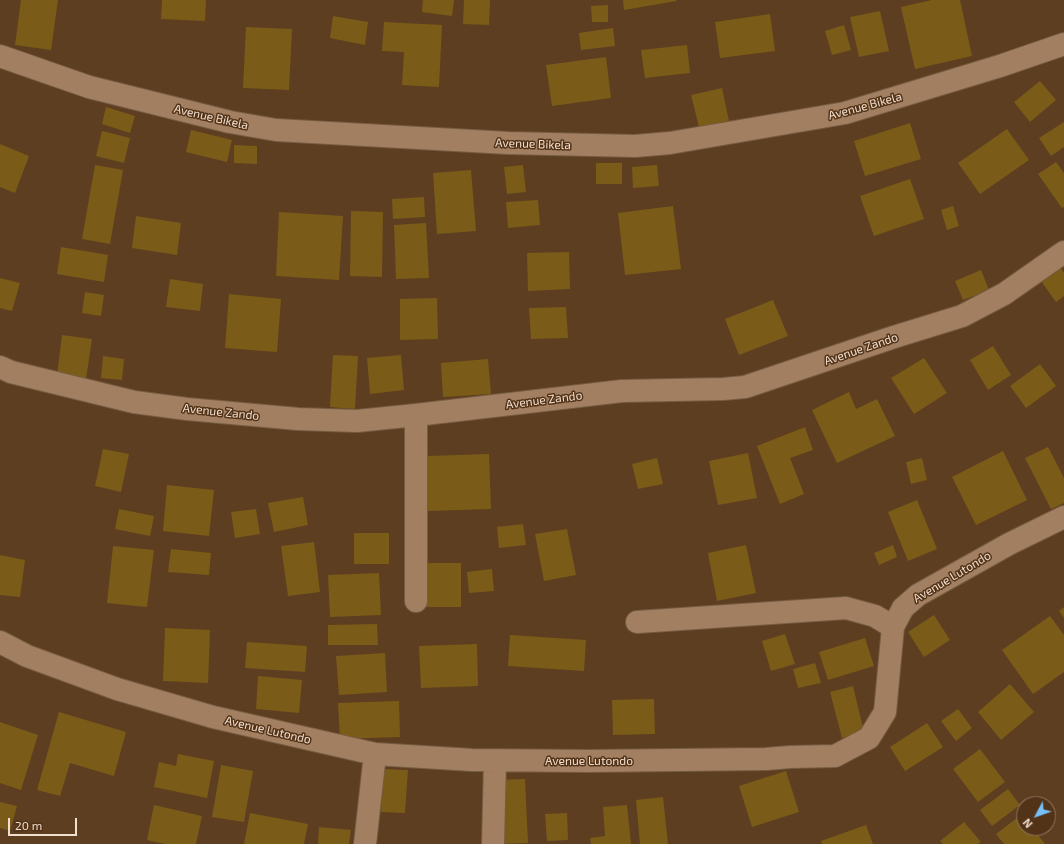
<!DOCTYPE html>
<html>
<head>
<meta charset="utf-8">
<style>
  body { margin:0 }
  #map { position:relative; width:1064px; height:844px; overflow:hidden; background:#5d3e21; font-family:"Exo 2",sans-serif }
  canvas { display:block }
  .north { position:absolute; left:1016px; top:796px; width:40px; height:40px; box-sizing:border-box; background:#523317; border:1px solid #927760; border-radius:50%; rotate:229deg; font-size:11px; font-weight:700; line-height:16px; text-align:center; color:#f2dece }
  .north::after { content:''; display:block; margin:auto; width:14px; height:18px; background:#75c0f6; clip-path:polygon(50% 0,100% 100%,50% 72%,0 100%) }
  .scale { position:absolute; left:8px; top:818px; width:69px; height:18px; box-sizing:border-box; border:2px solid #f2dece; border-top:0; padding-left:5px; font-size:12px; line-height:14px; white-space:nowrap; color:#f2dece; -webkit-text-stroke:3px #523317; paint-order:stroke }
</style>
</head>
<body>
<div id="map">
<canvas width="1064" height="844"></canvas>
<div class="north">N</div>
<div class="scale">20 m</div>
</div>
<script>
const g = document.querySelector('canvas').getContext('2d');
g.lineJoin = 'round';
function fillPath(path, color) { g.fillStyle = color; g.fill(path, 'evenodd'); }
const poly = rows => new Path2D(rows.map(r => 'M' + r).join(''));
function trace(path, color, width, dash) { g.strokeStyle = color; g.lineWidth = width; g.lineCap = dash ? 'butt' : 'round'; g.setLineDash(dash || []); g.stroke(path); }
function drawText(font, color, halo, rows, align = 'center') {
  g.font = font + ' "Exo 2",sans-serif'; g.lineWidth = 3; g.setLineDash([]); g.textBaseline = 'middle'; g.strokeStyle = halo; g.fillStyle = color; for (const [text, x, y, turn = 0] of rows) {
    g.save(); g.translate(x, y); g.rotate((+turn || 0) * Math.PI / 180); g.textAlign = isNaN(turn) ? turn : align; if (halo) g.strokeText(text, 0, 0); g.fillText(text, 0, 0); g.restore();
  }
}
const building = poly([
  [21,0,58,0,51,50,15,45],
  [162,0,206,0,205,21,161,19],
  [423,0,454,0,452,16,422,12],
  [464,0,490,0,489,25,463,24],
  [623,0,676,0,676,1,624,10],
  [932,0,960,0,972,56,915,69,901,7],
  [608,5,608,22,592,22,591,6],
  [880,11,889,51,859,57,850,17],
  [770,14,775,51,720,58,715,22],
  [333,16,368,22,365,45,330,38],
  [384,22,442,25,439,87,402,85,404,52,382,51],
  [844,25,851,50,832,55,825,31],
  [246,27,292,29,289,90,243,88],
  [613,28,615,46,581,50,579,33],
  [687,45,690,73,645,78,641,50],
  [606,57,611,98,552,106,546,65],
  [1040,81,1056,100,1030,122,1014,102],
  [722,88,729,121,699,127,691,95],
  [106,107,135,116,130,133,102,124],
  [1064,122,1064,147,1051,156,1039,138],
  [910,123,921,159,865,176,854,141],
  [1007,129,1029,160,980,194,958,163],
  [191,130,232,140,227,162,186,152],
  [102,131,130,138,124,163,96,156],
  [0,144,29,156,15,193,0,187],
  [234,145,257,146,257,164,234,163],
  [1056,162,1064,173,1064,207,1062,208,1038,174],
  [596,163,622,163,622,184,596,184],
  [95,165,123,170,110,244,82,239],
  [523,165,526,192,507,194,504,167],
  [657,165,659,186,633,188,632,167],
  [471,170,476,231,437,234,433,173],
  [910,179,924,219,874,236,860,196],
  [424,197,425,217,393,219,392,199],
  [538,200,540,225,508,228,506,202],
  [673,206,681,269,625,275,618,213],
  [953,206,959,226,947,230,941,210],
  [351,211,383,212,382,277,350,276],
  [279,212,343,216,339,280,276,276],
  [136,216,181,223,177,255,132,248],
  [426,223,429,278,396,279,394,225],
  [61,247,108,255,104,282,57,274],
  [569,252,570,289,528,291,527,253],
  [1060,267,1064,273,1064,296,1056,302,1041,281],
  [981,270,989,290,963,300,955,281],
  [0,278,20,283,12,311,0,308],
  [170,279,203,284,200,311,166,307],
  [85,292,104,295,101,316,82,313],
  [229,294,281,299,277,352,225,348],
  [437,298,438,339,400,340,400,299],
  [773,300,788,336,739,355,725,319],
  [566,307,568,338,531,339,529,308],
  [62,335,92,339,86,379,57,375],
  [993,346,1011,375,988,390,970,360],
  [333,355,358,356,355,409,330,407],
  [401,355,404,390,370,394,367,358],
  [103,356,124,359,122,380,101,378],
  [924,358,947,393,914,414,891,378],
  [488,359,491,394,443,397,441,363],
  [1040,364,1056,386,1026,408,1010,386],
  [849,392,856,409,877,399,895,436,837,463,812,410],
  [805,427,813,450,790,458,804,494,780,504,757,446],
  [1048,447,1064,478,1064,503,1051,509,1025,458],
  [103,449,129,454,121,492,95,486],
  [1003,451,1027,500,976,525,952,477],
  [748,453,757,498,718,505,709,461],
  [489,454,491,509,428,511,426,456],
  [657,458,663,484,638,489,632,464],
  [922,458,927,480,911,484,906,462],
  [167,485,214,490,209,536,163,531],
  [303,497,308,525,274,532,268,503],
  [917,500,937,549,908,561,888,512],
  [119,509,154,516,150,536,115,529],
  [256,509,260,534,235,538,231,512],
  [523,524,526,545,499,548,497,527],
  [567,529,576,575,544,581,535,534],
  [354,533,389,533,389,564,354,564],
  [314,542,320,592,288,596,281,546],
  [746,545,756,593,717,601,708,553],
  [893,545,897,557,879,565,874,553],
  [113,546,154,550,147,607,107,603],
  [171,549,211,553,209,575,168,572],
  [0,555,25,560,20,597,0,595],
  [426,563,461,563,461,607,426,607],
  [492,569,494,591,469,593,467,572],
  [379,573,381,615,330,617,328,575],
  [1064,607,1064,618,1059,611],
  [934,615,950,640,924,657,908,632],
  [1050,616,1064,635,1064,672,1033,694,1002,650],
  [377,624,378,645,328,645,328,625],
  [165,628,210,630,208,683,163,681],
  [785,634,795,664,771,671,762,641],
  [510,635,586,640,584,671,508,666],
  [865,638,874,666,828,680,819,652],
  [247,642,307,646,305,672,245,668],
  [477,644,478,686,421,688,419,646],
  [385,653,387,692,339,695,336,656],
  [815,663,821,683,798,688,793,669],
  [258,676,302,680,299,713,256,709],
  [1010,684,1034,712,1001,740,978,712],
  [853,686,864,732,842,738,830,692],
  [654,699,655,734,613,735,612,700],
  [399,701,400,737,340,739,338,703],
  [958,709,972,728,956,741,941,721],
  [59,712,126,732,114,776,70,763,60,796,37,790],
  [0,722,38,735,21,790,0,783],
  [927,723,943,747,905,771,890,747],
  [980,749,1005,782,978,802,953,769],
  [178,754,214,761,207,798,154,787,159,762,176,766],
  [221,765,253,771,244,822,212,817],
  [384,769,408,770,405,813,381,812],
  [786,771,799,812,752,827,739,786],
  [525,779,528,843,498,844,495,780],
  [1008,789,1020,805,992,826,980,810],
  [663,797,668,844,640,844,636,800],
  [0,802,17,806,10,831,0,828],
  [154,805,202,816,196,844,165,844,147,840],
  [627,805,631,844,591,844,590,838,605,836,603,807],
  [250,813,308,824,304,844,244,844],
  [567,813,568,840,547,841,545,814],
  [1022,814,1024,816,1024,828,1033,828,1045,844,1004,844,996,834],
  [964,822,981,842,978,844,943,844,940,841],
  [866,825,873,844,822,844,821,841],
  [319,827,351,830,349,844,318,844]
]);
const minor = poly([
  [0,56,89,87,230,122,276,130,508,143,635,146,670,143,845,113,1000,66,1064,44],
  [0,367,11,372,134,402,187,409,298,419,357,421,416,415,622,391,723,389,745,387,894,337,962,316,1004,294,1064,252],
  [416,415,416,601],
  [637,622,846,608,875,616,893,627],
  [0,642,27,656,117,689,213,717,375,754,472,760,588,761,766,759,790,757,835,756,869,738,885,712,893,627,903,608,918,595,1009,544,1064,517],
  [365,844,375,754],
  [493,844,495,761]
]);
const streetNames = [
  ["Avenue Bikela",865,106,-15],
  ["Avenue Bikela",211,117,13],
  ["Avenue Bikela",533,144,2],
  ["Avenue Zando",861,349,-19],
  ["Avenue Zando",544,400,-7],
  ["Avenue Zando",221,412,6],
  ["Avenue Lutondo",952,577,-31],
  ["Avenue Lutondo",268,730,13],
  ["Avenue Lutondo",589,761]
];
fillPath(building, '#7b5b18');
trace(minor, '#765c42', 24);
trace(minor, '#a37f61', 22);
drawText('12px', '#f2dece', '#523317', streetNames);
</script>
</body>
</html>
